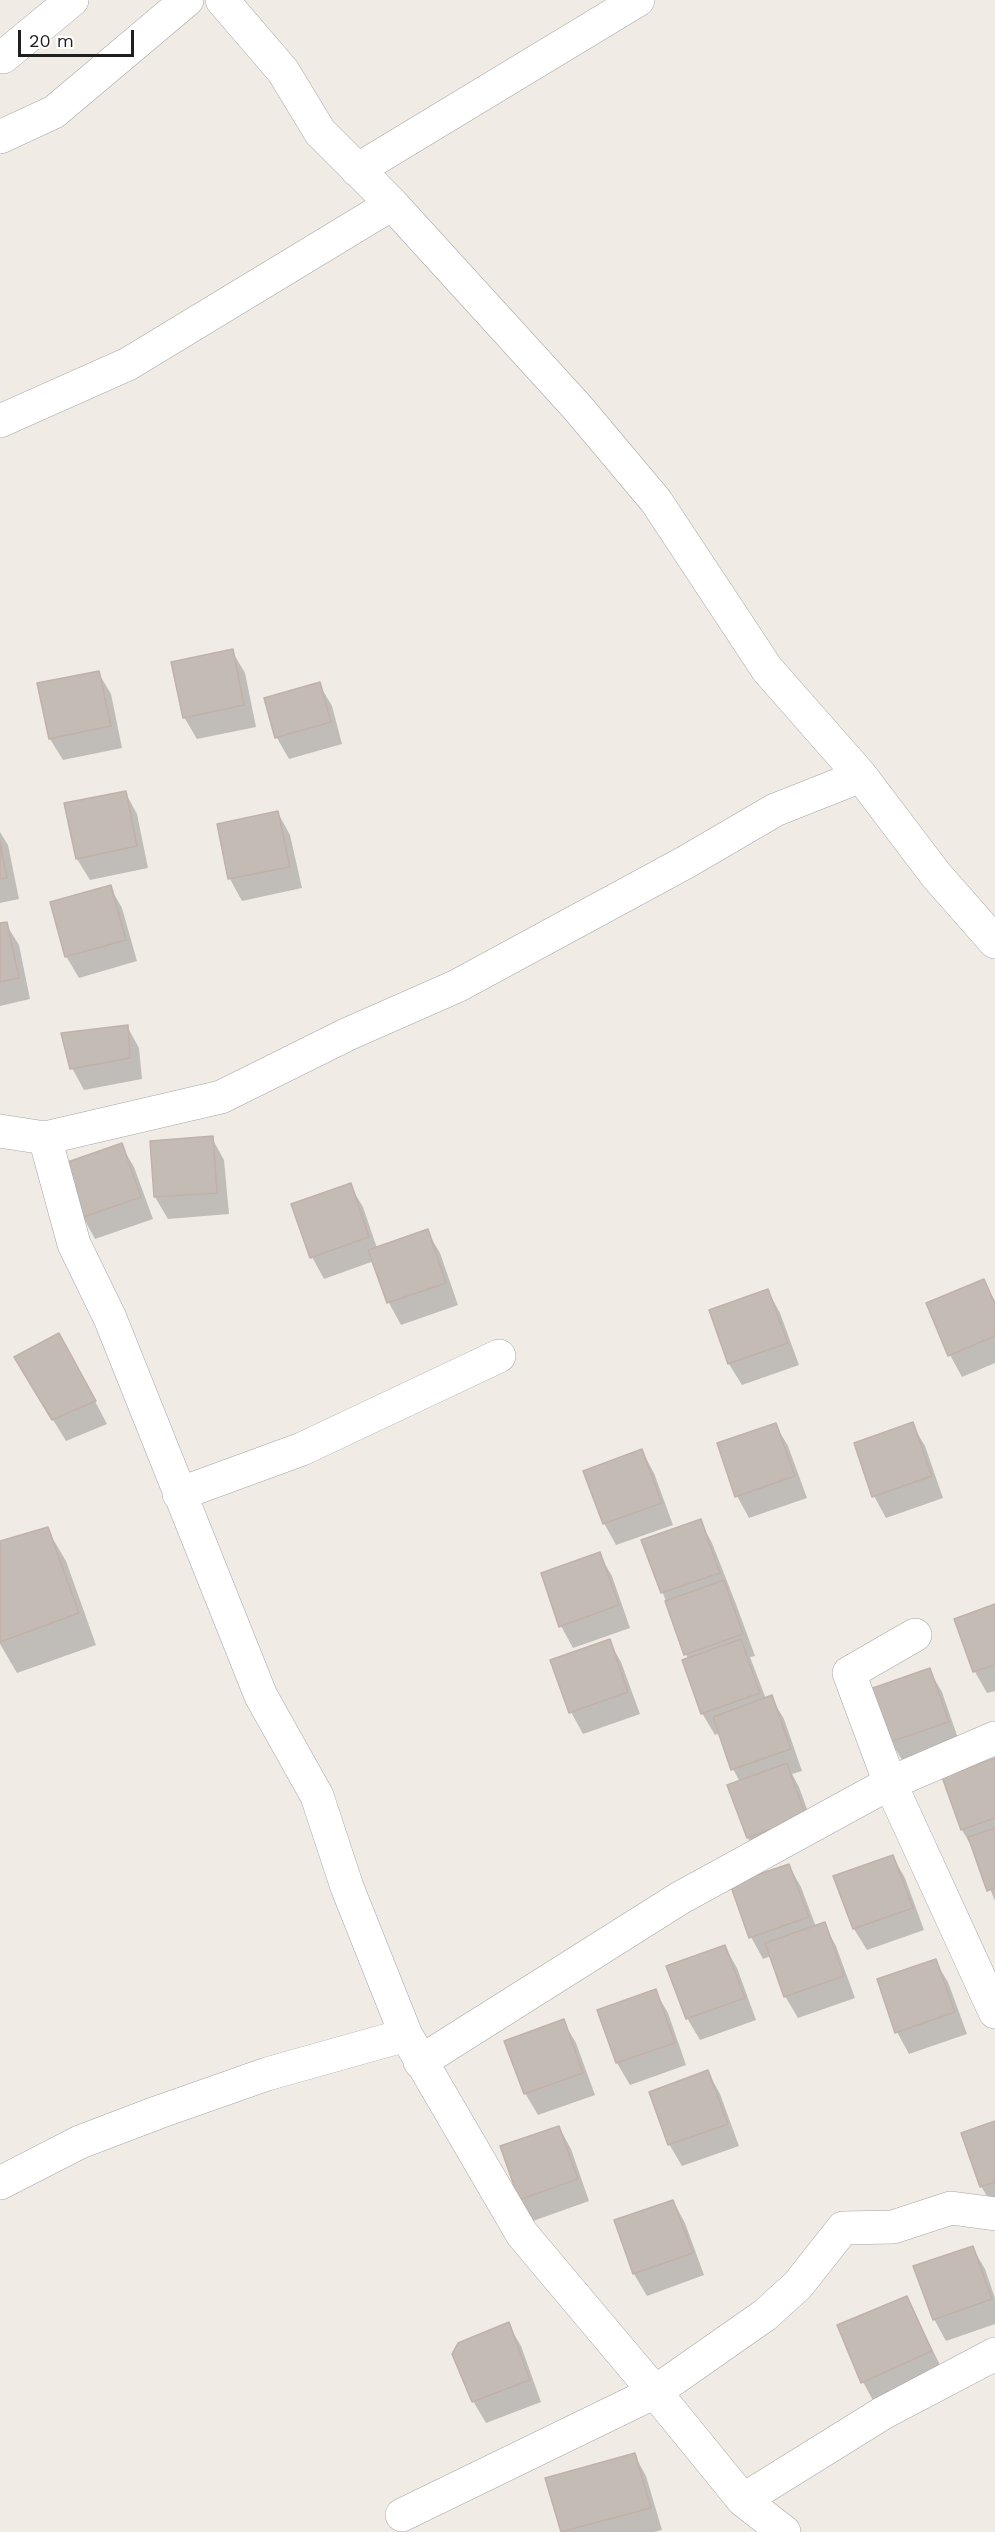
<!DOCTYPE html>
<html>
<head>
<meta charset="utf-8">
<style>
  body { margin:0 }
  #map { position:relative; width:995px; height:2532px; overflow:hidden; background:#f0ece5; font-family:"Work Sans",sans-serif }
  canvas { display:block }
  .scale { position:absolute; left:18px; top:30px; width:116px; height:27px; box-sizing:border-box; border:3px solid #1f1f1f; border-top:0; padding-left:8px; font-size:18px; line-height:21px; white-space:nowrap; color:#1f1f1f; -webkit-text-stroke:4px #fff; paint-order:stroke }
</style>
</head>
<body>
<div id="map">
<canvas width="995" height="2532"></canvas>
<div class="scale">20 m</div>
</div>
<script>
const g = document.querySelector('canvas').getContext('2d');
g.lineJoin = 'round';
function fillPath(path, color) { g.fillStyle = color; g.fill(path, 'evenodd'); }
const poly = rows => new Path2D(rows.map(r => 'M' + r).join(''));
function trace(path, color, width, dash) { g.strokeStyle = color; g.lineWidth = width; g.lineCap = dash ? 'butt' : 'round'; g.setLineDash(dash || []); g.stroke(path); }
const shadow = poly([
  [232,651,245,673,256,727,197,739,184,717],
  [98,672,111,694,122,748,63,760,50,739],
  [319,684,332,706,342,744,289,759,277,738,266,699],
  [125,792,137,814,148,868,90,880,77,859],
  [278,813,290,835,302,888,242,901,230,879,219,825],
  [0,832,8,845,19,899,0,903],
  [110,887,122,908,137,961,79,978,66,956],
  [6,924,19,945,30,999,0,1006,0,925],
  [127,1026,139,1048,142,1079,84,1090,72,1068],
  [212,1138,224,1160,229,1214,168,1219,155,1197],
  [121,1145,134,1167,153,1219,95,1239,83,1217],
  [350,1185,363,1207,377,1248,427,1231,440,1253,458,1305,401,1325,389,1303,374,1261,324,1279,312,1257],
  [984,1281,995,1301,995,1363,962,1377,950,1355],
  [768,1291,780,1313,799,1365,742,1385,729,1364,711,1311],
  [71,1356,107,1424,66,1441,28,1379],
  [775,1424,788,1446,807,1498,749,1518,737,1496],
  [912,1424,925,1446,943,1498,886,1518,874,1496],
  [642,1451,654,1473,673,1525,616,1545,604,1523],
  [700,1521,712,1543,736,1604,755,1656,750,1657,766,1699,771,1697,784,1719,802,1771,792,1774,799,1787,818,1839,761,1859,748,1838,740,1782,733,1769,720,1733,715,1735,702,1713,688,1659,643,1541],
  [47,1529,66,1561,96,1645,17,1673,0,1644,0,1543],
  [599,1554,612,1576,630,1628,573,1648,561,1626],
  [995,1606,995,1691,987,1693,975,1672,956,1620],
  [609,1641,621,1662,640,1714,583,1734,571,1712],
  [929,1670,942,1692,960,1744,904,1763,891,1742],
  [995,1759,995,1901,975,1852,962,1830,944,1778],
  [893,1857,905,1878,924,1930,867,1950,854,1929],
  [789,1866,801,1887,816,1927,824,1924,836,1946,855,1998,798,2018,785,1996,771,1956,763,1959,751,1937],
  [725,1947,737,1968,756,2020,700,2040,687,2018],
  [935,1961,948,1982,967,2034,909,2054,897,2032],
  [655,1991,668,2013,686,2065,630,2085,617,2063,599,2011],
  [563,2021,576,2043,595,2095,538,2115,525,2093],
  [708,2072,720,2094,739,2146,682,2166,669,2144],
  [995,2123,995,2208,994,2208,981,2186],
  [559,2127,571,2149,589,2201,533,2221,520,2199],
  [673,2201,685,2223,704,2275,647,2296,634,2274,616,2221],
  [972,2247,985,2269,995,2298,995,2324,946,2341,934,2319],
  [907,2298,944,2373,875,2404,863,2382,839,2326],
  [508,2324,521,2346,541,2402,486,2423,473,2401],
  [634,2454,646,2476,662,2530,654,2532,562,2532,547,2479]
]);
const building = poly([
  [233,649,244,705,183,718,171,662,233,649],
  [99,671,111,726,49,739,37,683,99,671],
  [320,682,331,722,275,738,264,698,320,682],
  [126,791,137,846,76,859,64,803,126,791],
  [278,811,290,867,228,879,217,824,278,811],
  [0,842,7,878,0,879,0,842],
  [111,885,126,940,65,957,50,902,111,885],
  [7,922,19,978,0,982,0,923,7,922],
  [128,1025,130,1058,70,1069,61,1033,128,1025],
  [213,1136,217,1193,154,1197,150,1141,213,1136],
  [122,1143,141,1197,81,1218,62,1164,122,1143],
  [351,1183,369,1237,310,1258,291,1204,351,1183],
  [428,1229,446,1283,387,1303,368,1250,428,1229],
  [984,1279,995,1304,995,1336,948,1356,926,1303,984,1279],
  [768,1289,788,1343,728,1364,709,1310,768,1289],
  [59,1333,96,1401,52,1420,14,1357,59,1333],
  [913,1422,932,1476,872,1497,854,1443,913,1422],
  [776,1423,795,1476,735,1497,717,1443,776,1423],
  [642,1449,662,1503,603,1524,583,1471,642,1449],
  [701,1519,720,1573,661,1593,641,1540,701,1519],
  [48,1527,79,1613,0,1642,0,1541,48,1527],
  [600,1552,619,1605,559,1627,541,1573,600,1552],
  [724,1580,743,1634,684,1655,665,1601,724,1580],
  [995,1604,995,1665,973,1672,954,1619,995,1604],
  [610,1639,628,1692,569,1713,550,1660,610,1639],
  [741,1639,760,1693,701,1714,682,1660,741,1639],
  [930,1668,949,1722,890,1742,870,1689,930,1668],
  [772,1695,791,1749,731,1770,713,1717,772,1695],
  [995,1758,995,1818,961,1830,942,1777,995,1758],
  [787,1763,806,1817,747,1838,727,1785,787,1763],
  [995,1828,995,1888,987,1891,968,1837,995,1828],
  [893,1855,913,1908,853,1929,833,1876,893,1855],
  [789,1864,809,1917,749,1938,730,1884,789,1864],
  [825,1922,844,1976,784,1997,765,1943,825,1922],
  [725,1945,745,1998,686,2019,666,1966,725,1945],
  [936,1959,955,2012,895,2033,877,1979,936,1959],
  [656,1989,675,2043,616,2063,597,2010,656,1989],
  [564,2019,583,2073,524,2094,504,2041,564,2019],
  [708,2070,728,2124,668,2145,649,2092,708,2070],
  [995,2121,995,2182,980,2187,961,2133,995,2121],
  [559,2126,578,2179,519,2200,500,2146,559,2126],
  [673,2200,693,2253,633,2274,614,2220,673,2200],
  [973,2246,992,2299,933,2320,913,2266,973,2246],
  [907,2296,932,2351,861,2383,837,2325,907,2296],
  [509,2322,530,2380,472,2402,452,2354,458,2343,509,2322],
  [635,2453,651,2508,561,2532,545,2478,635,2453]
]);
const street = poly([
  [222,0,283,71,320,132,392,204,577,407,656,501,767,669,861,776,936,875,995,942],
  [3,57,72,0],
  [0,137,54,112,187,0],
  [357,170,638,0],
  [0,421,128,364,392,204],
  [0,1131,45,1138],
  [179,1494,302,1449,499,1356],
  [915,1635,849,1673,890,1783,995,2012],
  [420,2062,680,1898,890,1783,995,1738],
  [0,2183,80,2142,159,2112,267,2074,406,2035,347,1887,317,1796,261,1696,110,1318,74,1244,45,1138,221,1097,348,1034,457,986,686,862,775,810,861,776],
  [743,2500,883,2413,995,2354],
  [402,2515,655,2392,522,2234,406,2035],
  [784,2532,743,2500,655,2392,765,2315,798,2285,843,2228,893,2227,951,2208,995,2214]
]);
fillPath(shadow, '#0003');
fillPath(building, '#c4bbb5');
trace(building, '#c1b1a8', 1.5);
trace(street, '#a6a6a6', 34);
trace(street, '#fff', 33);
</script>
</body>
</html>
